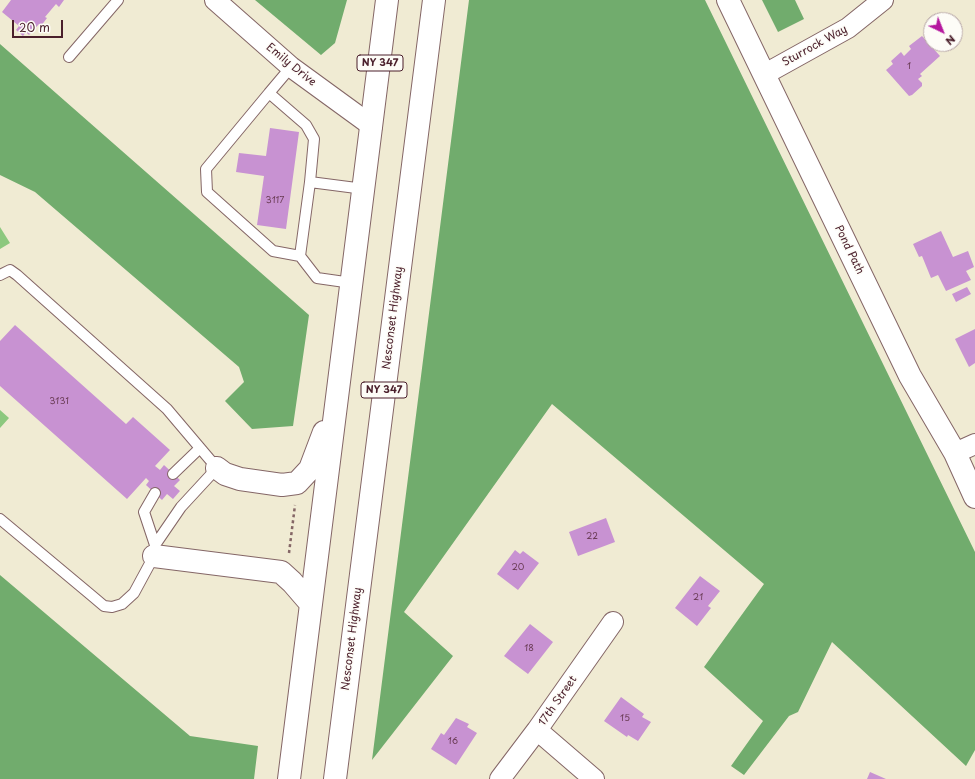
<!DOCTYPE html>
<html>
<head>
<meta charset="utf-8">
<style>
  body { margin:0 }
  #map { position:relative; width:975px; height:779px; overflow:hidden; background:#f0ebd3; font-family:"Playpen Sans",sans-serif }
  canvas { display:block }
  .north { position:absolute; left:923px; top:12px; width:40px; height:40px; box-sizing:border-box; background:#fdfcf7; border:1px solid #b5a4a5; border-radius:50%; rotate:137deg; font-size:11px; font-weight:700; line-height:16px; text-align:center; color:#4a1f2b }
  .north::after { content:''; display:block; margin:auto; width:14px; height:18px; background:#b5179e; clip-path:polygon(50% 0,100% 100%,50% 72%,0 100%) }
  .scale { position:absolute; left:12px; top:20px; width:51px; height:18px; box-sizing:border-box; border:2px solid #4a1f2b; border-top:0; padding-left:5px; font-size:12px; line-height:14px; white-space:nowrap; color:#4a1f2b; -webkit-text-stroke:3px #fdfcf7; paint-order:stroke }
</style>
</head>
<body>
<div id="map">
<canvas width="975" height="779"></canvas>
<div class="north">N</div>
<div class="scale">20 m</div>
</div>
<script>
const g = document.querySelector('canvas').getContext('2d');
g.lineJoin = 'round';
function fillPath(path, color) { g.fillStyle = color; g.fill(path, 'evenodd'); }
const poly = rows => new Path2D(rows.map(r => 'M' + r).join(''));
function trace(path, color, width, dash) { g.strokeStyle = color; g.lineWidth = width; g.lineCap = dash ? 'butt' : 'round'; g.setLineDash(dash || []); g.stroke(path); }
function drawText(font, color, halo, rows, align = 'center') {
  g.font = font + ' "Playpen Sans",sans-serif'; g.lineWidth = 3; g.setLineDash([]); g.textBaseline = 'middle'; g.strokeStyle = halo; g.fillStyle = color; for (const [text, x, y, turn = 0] of rows) {
    g.save(); g.translate(x, y); g.rotate((+turn || 0) * Math.PI / 180); g.textAlign = isNaN(turn) ? turn : align; if (halo) g.strokeText(text, 0, 0); g.fillText(text, 0, 0); g.restore();
  }
}
const green = poly([
  [0,227,10,243,0,249],
  [0,410,9,418,0,428]
]);
const forest = poly([
  [255,0,347,0,335,43,321,55],
  [469,0,705,0,975,552,975,750,966,766,832,642,798,712,789,716,744,775,731,766,763,721,704,667,764,584,552,404,404,612,453,656,372,760],
  [762,0,795,0,804,19,778,32],
  [0,44,309,315,293,426,252,429,225,401,244,382,239,367,35,192,0,175],
  [0,575,190,736,258,746,254,779,0,779]
]);
const building = poly([
  [11,0,64,0,59,7,56,4,45,17,47,18,41,26,39,24,29,35,26,32,23,36,16,30,19,26,2,12],
  [922,36,940,56,920,74,922,76,918,79,922,83,922,86,912,95,909,96,886,70,893,64,891,61,901,52,904,56,911,49,909,46],
  [270,128,299,132,286,229,257,225,264,176,236,172,239,153,266,156],
  [941,231,953,257,968,251,974,267,966,271,971,280,946,291,938,275,931,278,922,256,919,257,913,244],
  [967,287,971,294,956,302,952,294],
  [15,325,126,424,133,417,170,450,155,466,160,470,164,465,180,480,174,486,180,491,173,499,167,494,162,500,146,485,149,481,146,478,127,499,0,386,0,341],
  [975,329,975,363,969,367,955,339],
  [606,518,615,542,578,556,569,532],
  [515,550,520,554,523,551,539,563,518,590,497,574],
  [700,576,720,591,708,606,711,608,697,626,675,608],
  [530,624,553,642,528,674,504,656],
  [621,697,644,714,642,717,651,722,638,741,628,735,627,737,604,721],
  [456,718,469,724,467,727,477,733,456,765,431,749,441,733,444,735],
  [870,772,886,779,867,779]
]);
const path = poly([
  [289,553,295,505]
]);
const service = poly([
  [69,57,118,0],
  [291,67,269,93,306,125,314,139,310,182,364,189],
  [269,93,206,169,207,192,273,251,300,256],
  [310,182,300,256,317,278,352,283],
  [0,275,10,270,17,275,167,409,217,468,181,507,155,545,154,556,134,593,122,604,112,607,104,606,91,595,0,519],
  [173,474,200,448],
  [155,545,144,512,155,493]
]);
const minor = poly([
  [215,0,291,67,372,126],
  [765,74,848,28,883,0],
  [955,453,975,444],
  [537,730,594,779],
  [500,779,537,730,613,622]
]);
const tertiary = poly([
  [728,0,910,376,955,453,975,497]
]);
const trunk = poly([
  [217,468,225,474,240,479,282,485,297,483,310,469,324,432],
  [154,556,281,572,292,582,311,604],
  [289,779,387,0],
  [335,779,434,0]
]);
const numberNames = [
  ["1",909,67],
  ["3117",275,201],
  ["3131",59,402],
  ["22",592,537],
  ["20",518,568],
  ["21",698,598],
  ["18",529,649],
  ["15",625,719],
  ["16",453,742]
];
const shields = [
  [380,63,46],
  [384,390,46]
];
const shieldNames = [
  ["NY 347",380,63],
  ["NY 347",384,390]
];
const streetNames = [
  ["Sturrock Way",815,46,-29],
  ["Emily Drive",291,65,39],
  ["Pond Path",849,250,64],
  ["Nesconset Highway",393,318,-83],
  ["Nesconset Highway",352,639,-83],
  ["17th Street",558,701,-55]
];
fillPath(green, '#8cc87e');
fillPath(forest, '#71ac6d');
fillPath(building, '#c892d2');
trace(service, '#846666', 12);
trace(minor, '#846666', 22);
trace(tertiary, '#846666', 24);
trace(trunk, '#846666', 24);
trace(path, '#846666', 2.5, [3, 3]);
trace(service, '#fff', 10);
trace(minor, '#fff', 20);
trace(tertiary, '#fff', 22);
trace(trunk, '#fff', 22);
drawText('9px', '#6a3c55', null, numberNames);
for (const [x, y, w] of shields) { const box = new Path2D(); box.roundRect(x - w / 2, y - 8, w, 16, 3); g.fillStyle = '#fdfcf7'; g.fill(box); trace(box, '#4a1f2b', 1); }
drawText('bold 10px', '#4a1f2b', null, shieldNames);
drawText('11px', '#4a1f2b', '#fdfcf7', streetNames);
</script>
</body>
</html>
